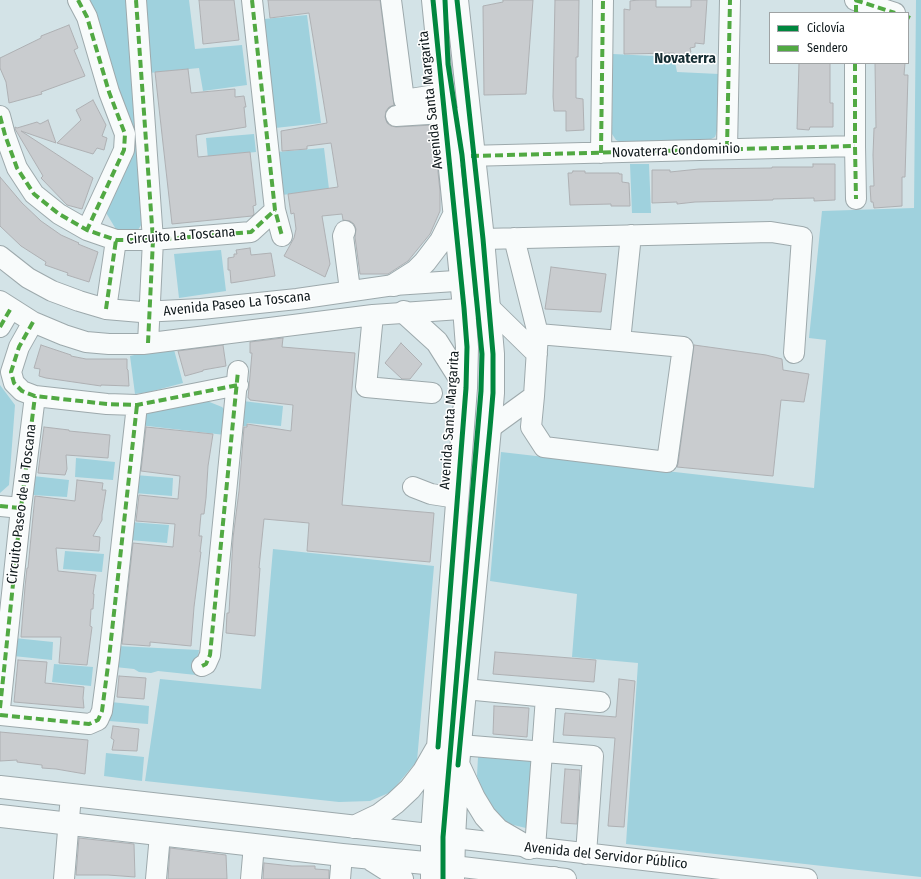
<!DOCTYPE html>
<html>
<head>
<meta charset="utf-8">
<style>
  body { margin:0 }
  #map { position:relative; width:921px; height:879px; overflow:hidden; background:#d3e3e7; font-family:"Fira Sans Condensed",sans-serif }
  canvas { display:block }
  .legend { position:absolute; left:769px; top:12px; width:140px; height:52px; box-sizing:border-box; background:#fff; border:1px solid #9fa3a4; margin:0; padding:5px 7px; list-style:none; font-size:12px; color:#0f191c }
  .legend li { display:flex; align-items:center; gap:8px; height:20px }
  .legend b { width:20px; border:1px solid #9fa3a4 }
</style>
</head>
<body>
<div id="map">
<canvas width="921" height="879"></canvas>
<ul class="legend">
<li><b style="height:5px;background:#00873e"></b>Ciclovía</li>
<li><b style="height:5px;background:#51a943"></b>Sendero</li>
</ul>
</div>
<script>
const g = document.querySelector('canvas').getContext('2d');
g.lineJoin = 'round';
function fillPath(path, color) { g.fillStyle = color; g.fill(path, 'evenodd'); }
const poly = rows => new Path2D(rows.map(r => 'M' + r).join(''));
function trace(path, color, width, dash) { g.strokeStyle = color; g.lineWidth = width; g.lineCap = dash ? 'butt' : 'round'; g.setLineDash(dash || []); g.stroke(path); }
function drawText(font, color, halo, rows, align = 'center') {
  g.font = font + ' "Fira Sans Condensed",sans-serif'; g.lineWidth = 3; g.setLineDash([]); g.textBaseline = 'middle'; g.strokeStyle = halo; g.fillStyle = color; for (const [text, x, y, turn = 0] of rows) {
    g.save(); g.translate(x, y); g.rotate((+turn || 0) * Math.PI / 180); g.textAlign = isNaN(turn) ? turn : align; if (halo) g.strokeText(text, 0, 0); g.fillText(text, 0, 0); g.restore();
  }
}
const green = poly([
  [82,0,126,0,145,219,136,233,117,231,105,211,129,160],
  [144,0,189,0,195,49,242,45,247,85,203,91,199,68,149,73],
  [916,0,921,0,921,877,626,844,638,663,572,657,577,594,490,581,501,452,814,488,826,340,809,338,822,211,914,208],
  [307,15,321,123,275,128,264,19],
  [613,54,674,57,677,72,719,74,717,131,715,137,709,140,620,142,616,140,612,134],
  [254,134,256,152,214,156,208,159,206,138],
  [324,148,329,189,282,195,276,152],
  [630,164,649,164,651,213,632,213],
  [221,250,226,291,179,298,174,254],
  [173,346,183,383,149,392,135,394,130,356],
  [0,385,15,405,9,485,0,493],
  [207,401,222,407,226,411,225,435,139,425,140,414],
  [243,401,283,406,281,426,247,423,247,426,241,426],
  [76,458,115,462,113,480,75,477],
  [135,475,173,478,172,496,134,493],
  [33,476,69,480,67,497,31,495],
  [130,522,169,525,167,543,129,540],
  [273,549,434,566,417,761,391,792,370,801,339,802,145,781,160,679,261,689],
  [65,551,104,554,102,572,63,569],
  [14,638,53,642,52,660,13,656],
  [117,646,199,650,196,675,158,671,151,673,139,672,134,669,115,667],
  [54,664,93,667,91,686,52,682],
  [111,702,149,706,148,724,109,721],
  [106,753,144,757,142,781,104,776],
  [478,757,533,761,526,828,509,824,496,813,485,798,477,776]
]);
const building = poly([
  [199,0,234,0,239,40,203,44,199,0],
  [268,0,380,0,394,105,389,107,386,111,385,117,387,123,391,126,396,127,433,125,440,191,440,211,430,234,408,261,388,274,360,274,355,237,356,229,354,224,350,221,343,220,342,214,322,216,330,264,325,277,284,256,294,238,296,229,294,213,291,214,288,194,338,187,331,143,307,146,307,149,282,151,281,131,327,123,309,13,270,18,268,0],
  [503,0,533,0,526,94,484,95,483,6,503,2,503,0],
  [555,0,579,0,578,57,576,57,576,98,583,99,584,130,566,131,566,111,554,111,553,97,555,0],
  [638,0,656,0,656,7,691,7,691,0,707,0,704,44,695,43,695,47,690,48,691,52,688,53,686,56,674,57,674,53,624,54,624,9,630,10,630,1,638,0],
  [69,25,78,48,74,50,85,76,41,92,42,94,9,103,6,82,0,68,0,58,41,38,41,36,69,25],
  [799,63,830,63,830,103,833,103,833,127,810,127,809,130,797,129,799,63],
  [875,63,905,63,904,75,908,75,905,177,902,177,902,206,874,208,873,202,871,202,870,186,874,186,873,155,874,128,876,128,875,63],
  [188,69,191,93,235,89,235,97,244,96,246,107,244,107,246,127,196,135,198,157,250,152,256,205,253,206,254,214,252,216,172,224,155,72,188,69],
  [93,100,106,125,102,136,107,138,104,150,97,148,93,154,57,143,81,120,76,110,93,100],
  [48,120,56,143,21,131,93,178,82,209,67,205,41,178,43,176,15,129,15,127,17,128,37,122,40,124,48,120],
  [813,164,835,164,835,200,814,201,814,198,773,199,773,200,695,202,677,204,677,202,652,203,652,170,670,170,670,172,699,169,772,168,772,167,813,167,813,164],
  [573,171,585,171,585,173,619,173,619,174,622,174,622,182,629,183,630,206,611,206,611,204,570,205,568,173,572,173,573,171],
  [0,177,22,203,41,221,61,235,79,243,78,244,98,252,89,282,67,275,68,273,45,265,46,262,21,246,0,226,0,177],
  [250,248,251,255,271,253,275,276,231,283,230,270,228,270,228,258,234,257,234,254,237,254,236,250,250,248],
  [551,267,606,274,601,312,545,309,551,267],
  [283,338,282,347,355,353,342,505,434,513,430,562,307,551,309,523,264,519,259,568,260,568,255,636,226,633,227,613,229,613,233,538,239,491,244,427,247,427,247,424,291,431,293,405,250,400,249,398,248,398,252,353,250,353,250,342,283,338],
  [401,343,422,364,410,379,402,379,385,363,401,343],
  [41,345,71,355,71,356,86,359,127,359,127,369,128,370,129,386,101,385,101,386,46,378,39,376,40,369,34,368,41,345],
  [223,345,226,366,203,370,203,371,185,376,178,351,223,345],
  [694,345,766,355,782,359,783,370,809,374,804,402,781,400,773,476,677,467,678,464,694,345],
  [44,427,69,430,69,431,110,435,108,458,66,455,67,469,65,475,38,473,44,427],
  [146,427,213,434,208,466,206,498,204,514,201,514,199,536,202,536,200,552,201,552,194,607,191,646,150,642,150,646,122,644,133,543,173,547,175,524,136,521,139,495,178,499,180,476,141,471,146,427],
  [77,480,103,483,102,490,106,490,102,515,102,520,93,536,100,537,99,551,56,548,58,571,96,575,93,594,94,594,93,609,91,609,90,626,92,627,87,665,59,663,61,637,21,637,25,587,27,568,28,568,35,496,75,501,77,480],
  [495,652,596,660,594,682,493,674,495,652],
  [18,660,47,662,45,683,84,687,83,698,84,708,14,702,18,660],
  [119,676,146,678,144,699,117,697,119,676],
  [619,679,635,681,624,827,608,826,615,738,563,735,565,713,616,717,619,679],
  [494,706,529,708,527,737,493,734,494,706],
  [113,726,139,729,137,751,112,750,114,740,111,738,113,726],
  [0,732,88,740,85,774,56,769,42,768,42,765,17,762,17,760,0,761,0,732],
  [565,769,580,770,577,824,561,823,565,769],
  [79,838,134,844,135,877,108,875,76,875,79,838],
  [170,848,226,855,227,879,168,879,170,848],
  [264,863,292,866,315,866,315,869,329,870,329,879,263,879,264,863]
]);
const minor = poly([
  [78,0,87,17,109,92,125,134,124,150,87,230],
  [136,0,153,240,148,343],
  [252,0,275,210,282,236],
  [391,0,404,100,442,94],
  [855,0,895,13],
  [855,63,855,146,856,199],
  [0,116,5,135,17,168,34,194,59,214,87,230,116,240,153,240,251,232,275,210],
  [396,116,444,113,448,114,453,117,456,129,460,151,462,155,467,156,855,146],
  [727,149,730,0],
  [601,153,603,0],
  [345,231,343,236,350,290],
  [514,238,538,334,534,396,531,427,544,447,667,462,683,347,620,341,538,334],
  [483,239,771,232,802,237,794,353],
  [0,256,28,278,52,291,79,301,106,309,141,312,201,309,297,299,394,285,486,279],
  [0,301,33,322,64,335,86,342,109,344,143,344,373,315,489,307,537,354],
  [106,309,116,240],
  [373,315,366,387,432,393],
  [33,322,19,347,11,372,14,383,22,391,35,396,107,404,137,405,238,385],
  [0,327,11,308],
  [620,341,631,235],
  [490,428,534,396],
  [413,487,431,494,457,498],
  [0,506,21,508],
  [202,666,206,664,210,655,238,371],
  [465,689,600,702],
  [0,708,21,508,35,396],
  [0,715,89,724,98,720,102,711,109,658,137,405],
  [460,745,593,756,586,854],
  [454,838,807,879],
  [535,848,546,697],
  [453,866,566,879],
  [64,879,71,795],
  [156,879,160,835],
  [251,879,254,845],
  [340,879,342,855]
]);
const major = poly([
  [394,285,416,271,425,262,441,241,454,215],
  [404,312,437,342,466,388],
  [459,766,474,798,485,816,498,830,529,848],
  [0,787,447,837],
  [0,816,342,855,446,865],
  [354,827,379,815,395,803,410,789,424,771,436,750],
  [372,860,402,879],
  [432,879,432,836,438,747,466,388,467,347,464,308,433,0],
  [453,879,454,838,458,765,490,428,493,393,493,354,483,239,457,0],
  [550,879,554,878]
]);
const quiet = poly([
  [78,0,87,17,109,92,125,134,124,150,87,230],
  [136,0,153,240,148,343],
  [252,0,275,210,282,236],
  [855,0,895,13],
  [856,13,856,0],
  [908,17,910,18],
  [855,63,855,146,856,199],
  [0,116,5,135,17,168,34,194,59,214,87,230,116,240,153,240,251,232,275,210],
  [727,149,730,0],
  [601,153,603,0],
  [471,156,855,146],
  [106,309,116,240],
  [33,322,19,347,11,372,14,383,22,391,35,396,107,404,137,405,238,385],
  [0,327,11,308],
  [0,506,21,508],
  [202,666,206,664,210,655,238,371],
  [0,708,21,508,35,396],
  [0,715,89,724,98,720,102,711,109,658,137,405]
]);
const cycleway = poly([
  [433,0,464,308,467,347,466,388,438,747],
  [457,0,483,239,493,354,493,393,490,428,458,765],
  [443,879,443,837,481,391,482,354,462,155,448,64,445,0]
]);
const streetNames = [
  ["Avenida Santa Margarita",431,100,-96],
  ["Novaterra Condominio",676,151,-2],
  ["Circuito La Toscana",181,236,-4],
  ["Avenida Paseo La Toscana",237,304,-6],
  ["Avenida Santa Margarita",450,420,-86],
  ["Circuito Paseo de la Toscana",22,504,-83],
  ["Avenida del Servidor Público",606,856,6]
];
const neighbourhoodNames = [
  ["Novaterra",685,59]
];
fillPath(green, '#9fd1dd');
fillPath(building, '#c9cccf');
trace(building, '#aeb0b3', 1);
trace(minor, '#9da9ac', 22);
trace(major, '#9da9ac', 24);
trace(minor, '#f8fbfb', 20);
trace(major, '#f8fbfb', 22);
trace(quiet, '#51a943', 4, [8, 4]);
trace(cycleway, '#00873e', 5);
drawText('14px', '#0f191c', '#fff', streetNames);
drawText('bold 15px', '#152d33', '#fff', neighbourhoodNames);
</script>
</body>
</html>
